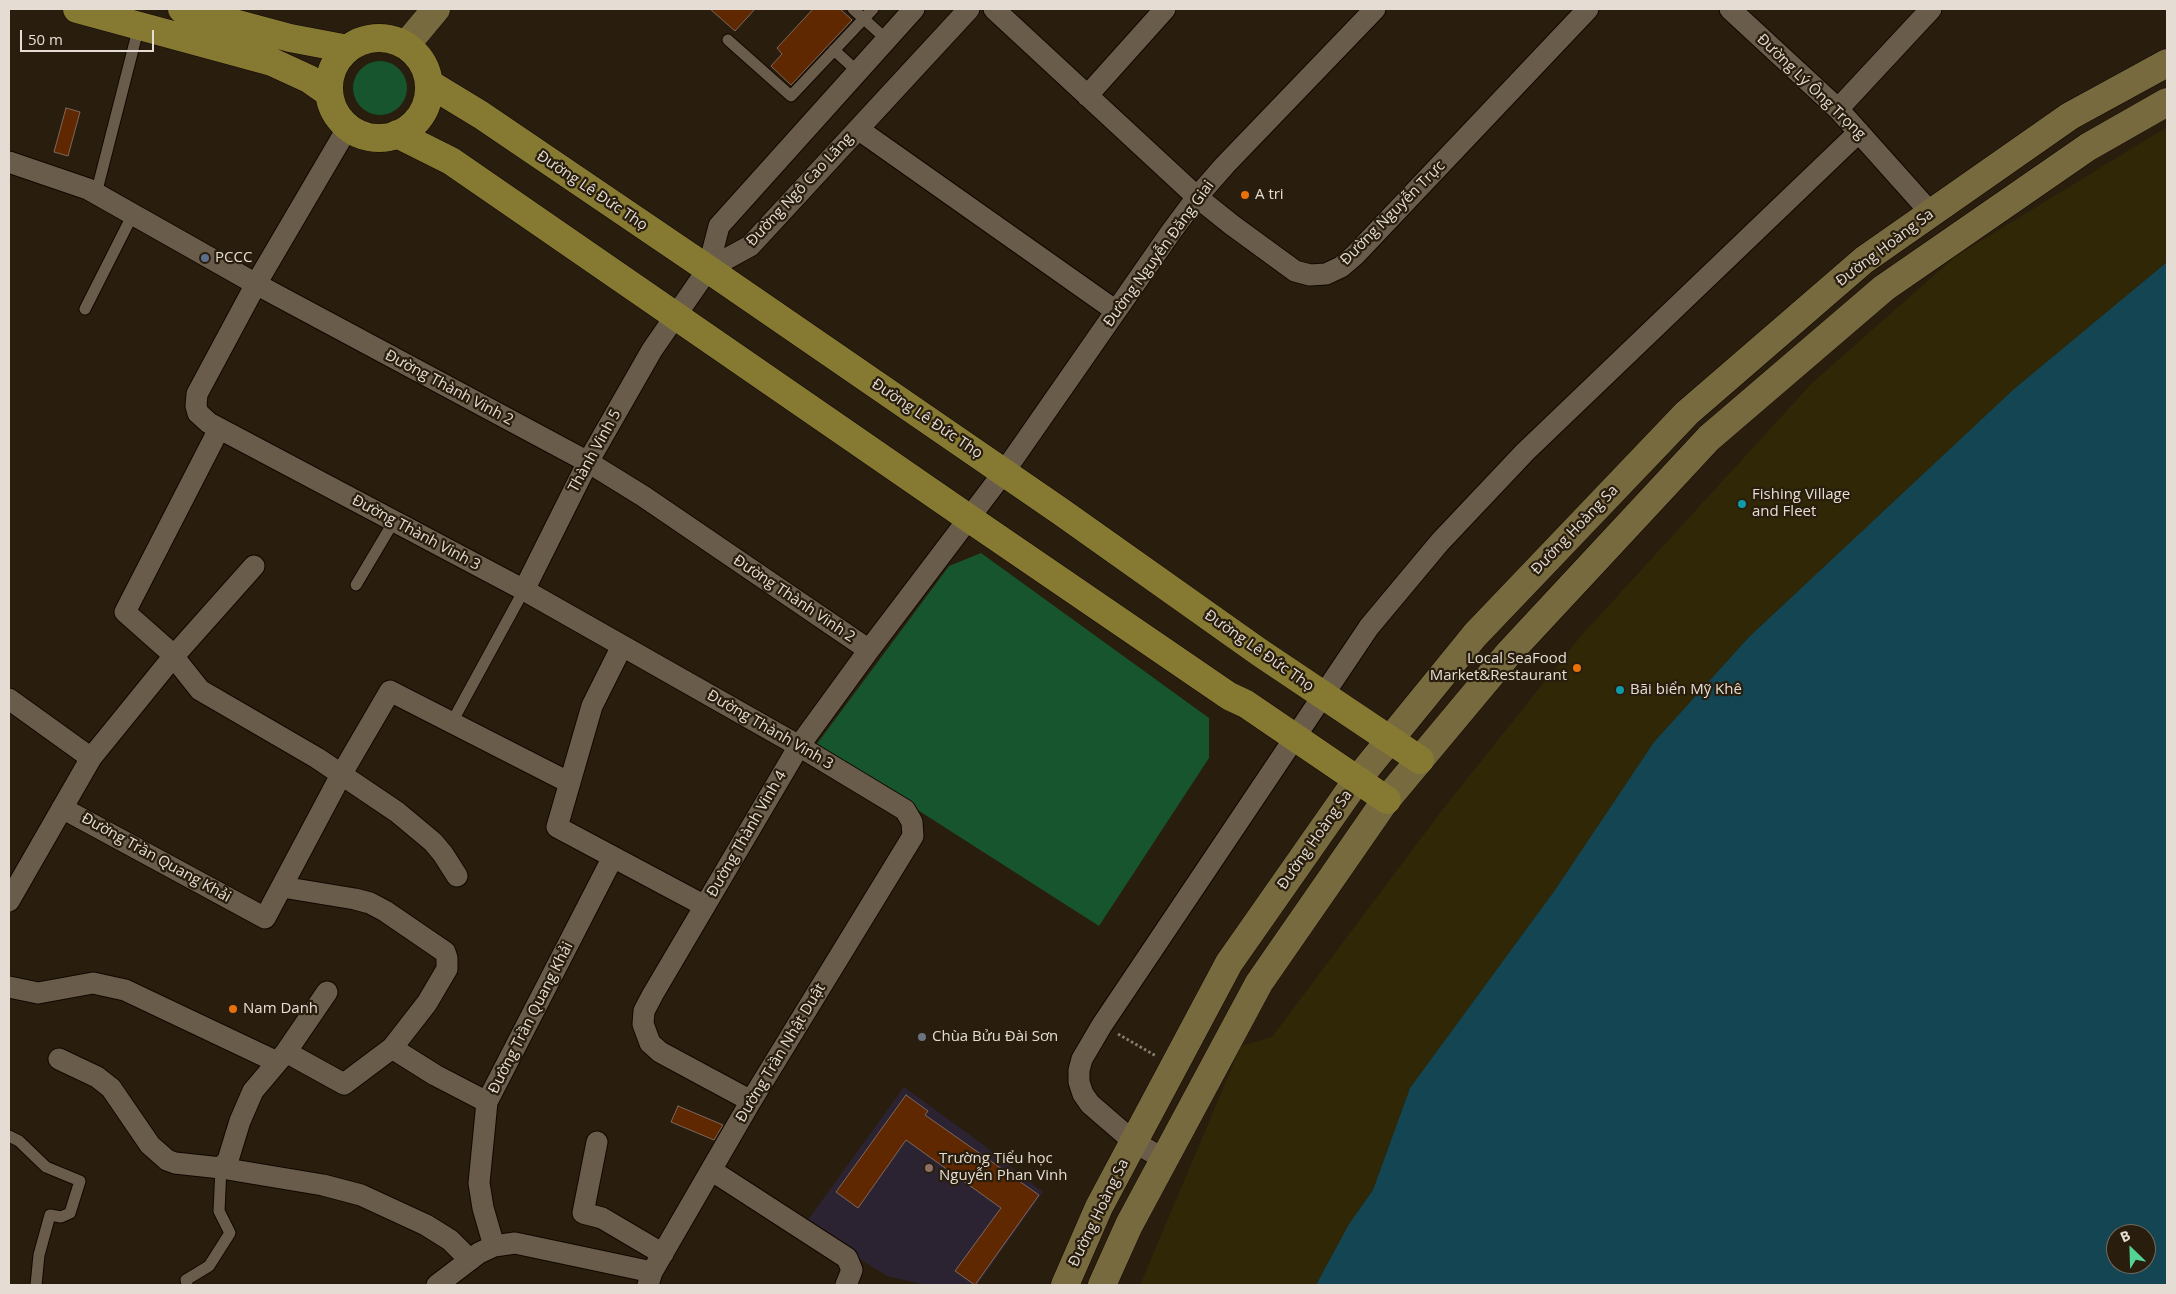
<!DOCTYPE html>
<html>
<head>
<meta charset="utf-8">
<style>
  body { margin:0 }
  #map { position:relative; width:2176px; height:1294px; overflow:hidden; background:#291e0e; font-family:"Open Sans",sans-serif }
  canvas { display:block }
  .frame { position:absolute; inset:0; border:10px solid #e5ddd3; pointer-events:none }
  .north { position:absolute; left:2106px; top:1224px; width:50px; height:50px; box-sizing:border-box; background:#291e0e; border:1px solid #746a5d; border-radius:50%; rotate:336deg; font-size:14px; font-weight:700; line-height:20px; text-align:center; color:#e5ddd3 }
  .north::after { content:''; display:block; margin:auto; width:18px; height:22px; background:#54d396; clip-path:polygon(50% 0,100% 100%,50% 72%,0 100%) }
  .scale { position:absolute; left:20px; top:30px; width:134px; height:22px; box-sizing:border-box; border:2px solid #e5ddd3; border-top:0; padding-left:6px; font-size:15px; line-height:18px; white-space:nowrap; color:#e5ddd3; -webkit-text-stroke:4px #291e0e; paint-order:stroke }
</style>
</head>
<body>
<div id="map">
<canvas width="2176" height="1294"></canvas>
<div class="frame"></div>
<div class="north">B</div>
<div class="scale">50 m</div>
</div>
<script>
const g = document.querySelector('canvas').getContext('2d');
g.lineJoin = 'round';
function fillPath(path, color) { g.fillStyle = color; g.fill(path, 'evenodd'); }
const poly = rows => new Path2D(rows.map(r => 'M' + r).join(''));
function trace(path, color, width, dash) { g.strokeStyle = color; g.lineWidth = width; g.lineCap = dash ? 'butt' : 'round'; g.setLineDash(dash || []); g.stroke(path); }
function drawText(font, color, halo, rows, align = 'center') {
  g.font = font + ' "Open Sans",sans-serif'; g.lineWidth = 4.5; g.setLineDash([]); g.textBaseline = 'middle'; g.strokeStyle = halo; g.fillStyle = color; for (const [text, x, y, turn = 0] of rows) {
    g.save(); g.translate(x, y); g.rotate((+turn || 0) * Math.PI / 180); g.textAlign = isNaN(turn) ? turn : align; if (halo) g.strokeText(text, 0, 0); g.fillText(text, 0, 0); g.restore();
  }
}
const education = poly([
  [904,1087,982,1144,1043,1192,977,1285,926,1285,887,1276,805,1224]
]);
const green = poly([
  '353 88a27 27 0 1 1 54 0a27 27 0 1 1-54 0Z',
  [981,553,1209,718,1209,758,1099,926,816,745,949,566]
]);
const sand = poly([
  [2167,127,2167,262,2014,389,1749,637,1654,742,1555,890,1410,1088,1373,1190,1349,1224,1316,1285,1140,1285,1241,1046,1272,1037,1443,809,1580,637,1812,383,1956,256]
]);
const water = poly([
  [2167,262,2167,1285,1316,1285,1349,1224,1373,1190,1410,1088,1555,890,1654,742,1749,637,2014,389],
  [2116,1234,2146,1234,2146,1264,2116,1264]
]);
const building = poly([
  [710,9,755,9,735,31,710,9],
  [813,9,840,9,852,20,791,85,771,66,782,54,777,48,813,9],
  [66,108,80,112,68,156,54,152,66,108],
  [906,1095,928,1111,925,1115,1039,1195,975,1285,955,1271,1001,1208,906,1140,858,1208,836,1192,906,1095],
  [678,1106,723,1125,714,1140,671,1122,678,1106]
]);
const path = poly([
  [1118,1034,1156,1056]
]);
const lane = poly([
  [853,9,886,39],
  [728,40,791,96,873,9],
  [834,50,857,71],
  [96,194,139,26],
  [85,309,133,214],
  [356,585,394,521],
  [452,722,524,590],
  [9,1136,19,1141,46,1167,80,1181,70,1213,61,1217,50,1215,39,1255,36,1285],
  [187,1285,186,1280,209,1266,230,1233,219,1211,221,1168]
]);
const street = poly([
  [994,9,1197,197,1232,225,1295,271,1310,275,1326,274,1341,267,1355,255,1588,9],
  [1730,9,1838,109,1931,213],
  [1087,96,1165,9],
  [1838,109,1931,9],
  [348,127,256,284,197,394,196,406,198,413,209,423,524,590,799,746,905,810,912,822,913,836,751,1101,652,1272,648,1285],
  [858,129,1116,311],
  [9,162,88,189,256,284,588,462,643,496,869,650],
  [708,269,750,246,969,9],
  [219,429,125,612,169,651,200,690,317,758,397,812,433,842,443,854,457,876],
  [524,590,588,462,652,350,708,269,719,226,914,9],
  [622,646,592,706,557,827,705,906],
  [9,699,91,758],
  [62,808,265,918,341,775,390,691,570,783],
  [282,887,355,899,370,903,385,911,445,952,447,958,447,969,427,1003,392,1048],
  [9,901,91,758,173,657,254,566],
  [9,987,38,993,93,983,125,990,277,1062],
  [286,1052,344,1084,392,1048,435,1075,487,1102,613,857],
  [59,1059,97,1077,111,1088,150,1145,167,1160,175,1163,221,1168,323,1185,361,1195,426,1225,450,1240,470,1260],
  [751,1101,660,1052,650,1043,643,1024,644,1011,653,994,799,746,869,650,1004,472,1171,232,1197,197,1225,165,1375,9],
  [487,1102,479,1183,483,1208,494,1246],
  [597,1142,583,1213,602,1218,663,1254],
  [1164,1159,1134,1142,1090,1104,1083,1094,1079,1082,1079,1070,1082,1059,1102,1025,1369,627,1440,542,1525,452,1859,132],
  [221,1168,228,1160,240,1121,253,1091,286,1052,327,992],
  [711,1170,847,1258,852,1270,846,1285],
  [437,1285,479,1253,494,1246,515,1243,652,1272]
]);
const secondary = poly([
  [406,45,436,9],
  [1065,1285,1099,1207,1229,963,1357,780,1475,635,1687,413,1864,260,2070,116,2167,63],
  [1102,1285,1129,1225,1259,983,1383,804,1509,653,1709,438,1884,288,2088,147,2167,102]
]);
const primary = poly([
  [77,9,272,62,309,79,329,93],
  [182,9,290,38,348,49],
  '329 88a50 50 0 1 1 100 0a50 50 0 1 1-100 0Z',
  [430,84,481,115,708,269,1060,511,1259,652,1420,760],
  [397,134,451,161,970,519,1229,696,1246,704,1387,800]
]);
const markers = [
  [1245,195,5,"#e8710a"],
  [205,258,5,"#5c6f8a"],
  [1742,504,5,"#0f9aa8"],
  [1577,668,5,"#e8710a"],
  [1620,690,5,"#0f9aa8"],
  [233,1009,5,"#e8710a"],
  [922,1037,5,"#6b7280"],
  [929,1168,5,"#8d6e63"]
];
const streetNames = [
  ["Đường Lý Ông Trọng",1811,87,44],
  ["Đường Ngô Cao Lãng",800,190,-47],
  ["Đường Lê Đức Thọ",592,191,34],
  ["Đường Nguyễn Trực",1393,213,-45],
  ["Đường Hoàng Sa",1885,248,-37],
  ["Đường Nguyễn Đăng Giai",1159,254,-54],
  ["Đường Thành Vinh 2",449,388,28],
  ["Đường Lê Đức Thọ",927,419,34],
  ["Thành Vinh 5",595,451,-61],
  ["Đường Hoàng Sa",1575,530,-46],
  ["Đường Thành Vinh 3",416,533,28],
  ["Đường Thành Vinh 2",794,599,34],
  ["Đường Lê Đức Thọ",1259,651,35],
  ["Đường Thành Vinh 3",770,730,30],
  ["Đường Thành Vinh 4",747,834,-60],
  ["Đường Hoàng Sa",1315,840,-55],
  ["Đường Trần Quang Khải",156,858,29],
  ["Đường Trần Quang Khải",531,1018,-63],
  ["Đường Trần Nhật Duật",781,1053,-59],
  ["Đường Hoàng Sa",1099,1213,-64]
];
const poiNames = [
  ["A tri",1255,195],
  ["PCCC",215,258],
  ["Fishing Village",1752,495],
  ["and Fleet",1752,512],
  ["Local SeaFood",1567,659,"right"],
  ["Market&Restaurant",1567,676,"right"],
  ["Bãi biển Mỹ Khê",1630,690],
  ["Nam Danh",243,1009],
  ["Chùa Bửu Đài Sơn",932,1037],
  ["Trường Tiểu học",939,1159],
  ["Nguyễn Phan Vinh",939,1176]
];
fillPath(education, '#2c2332');
fillPath(green, '#16552d');
fillPath(sand, '#2f2705');
fillPath(water, '#134553');
fillPath(building, '#602801');
trace(building, '#7d675d', 1);
trace(lane, '#110700', 13);
trace(street, '#110700', 23);
trace(secondary, '#110700', 29);
trace(primary, '#110700', 29);
trace(path, '#877e71', 3, [2.5, 2.5]);
trace(lane, '#695c4b', 11);
trace(street, '#695c4b', 21);
trace(secondary, '#786a3f', 28);
trace(primary, '#867932', 28);
for (const [x, y, r, color] of markers) { const dot = new Path2D(); dot.arc(x, y, r, 0, 2 * Math.PI); g.fillStyle = color; g.fill(dot); trace(dot, '#291e0e', 2); }
drawText('15px', '#e5ddd3', '#291e0e', streetNames);
drawText('15px', '#e5ddd3', '#291e0e', poiNames, 'left');
</script>
</body>
</html>
